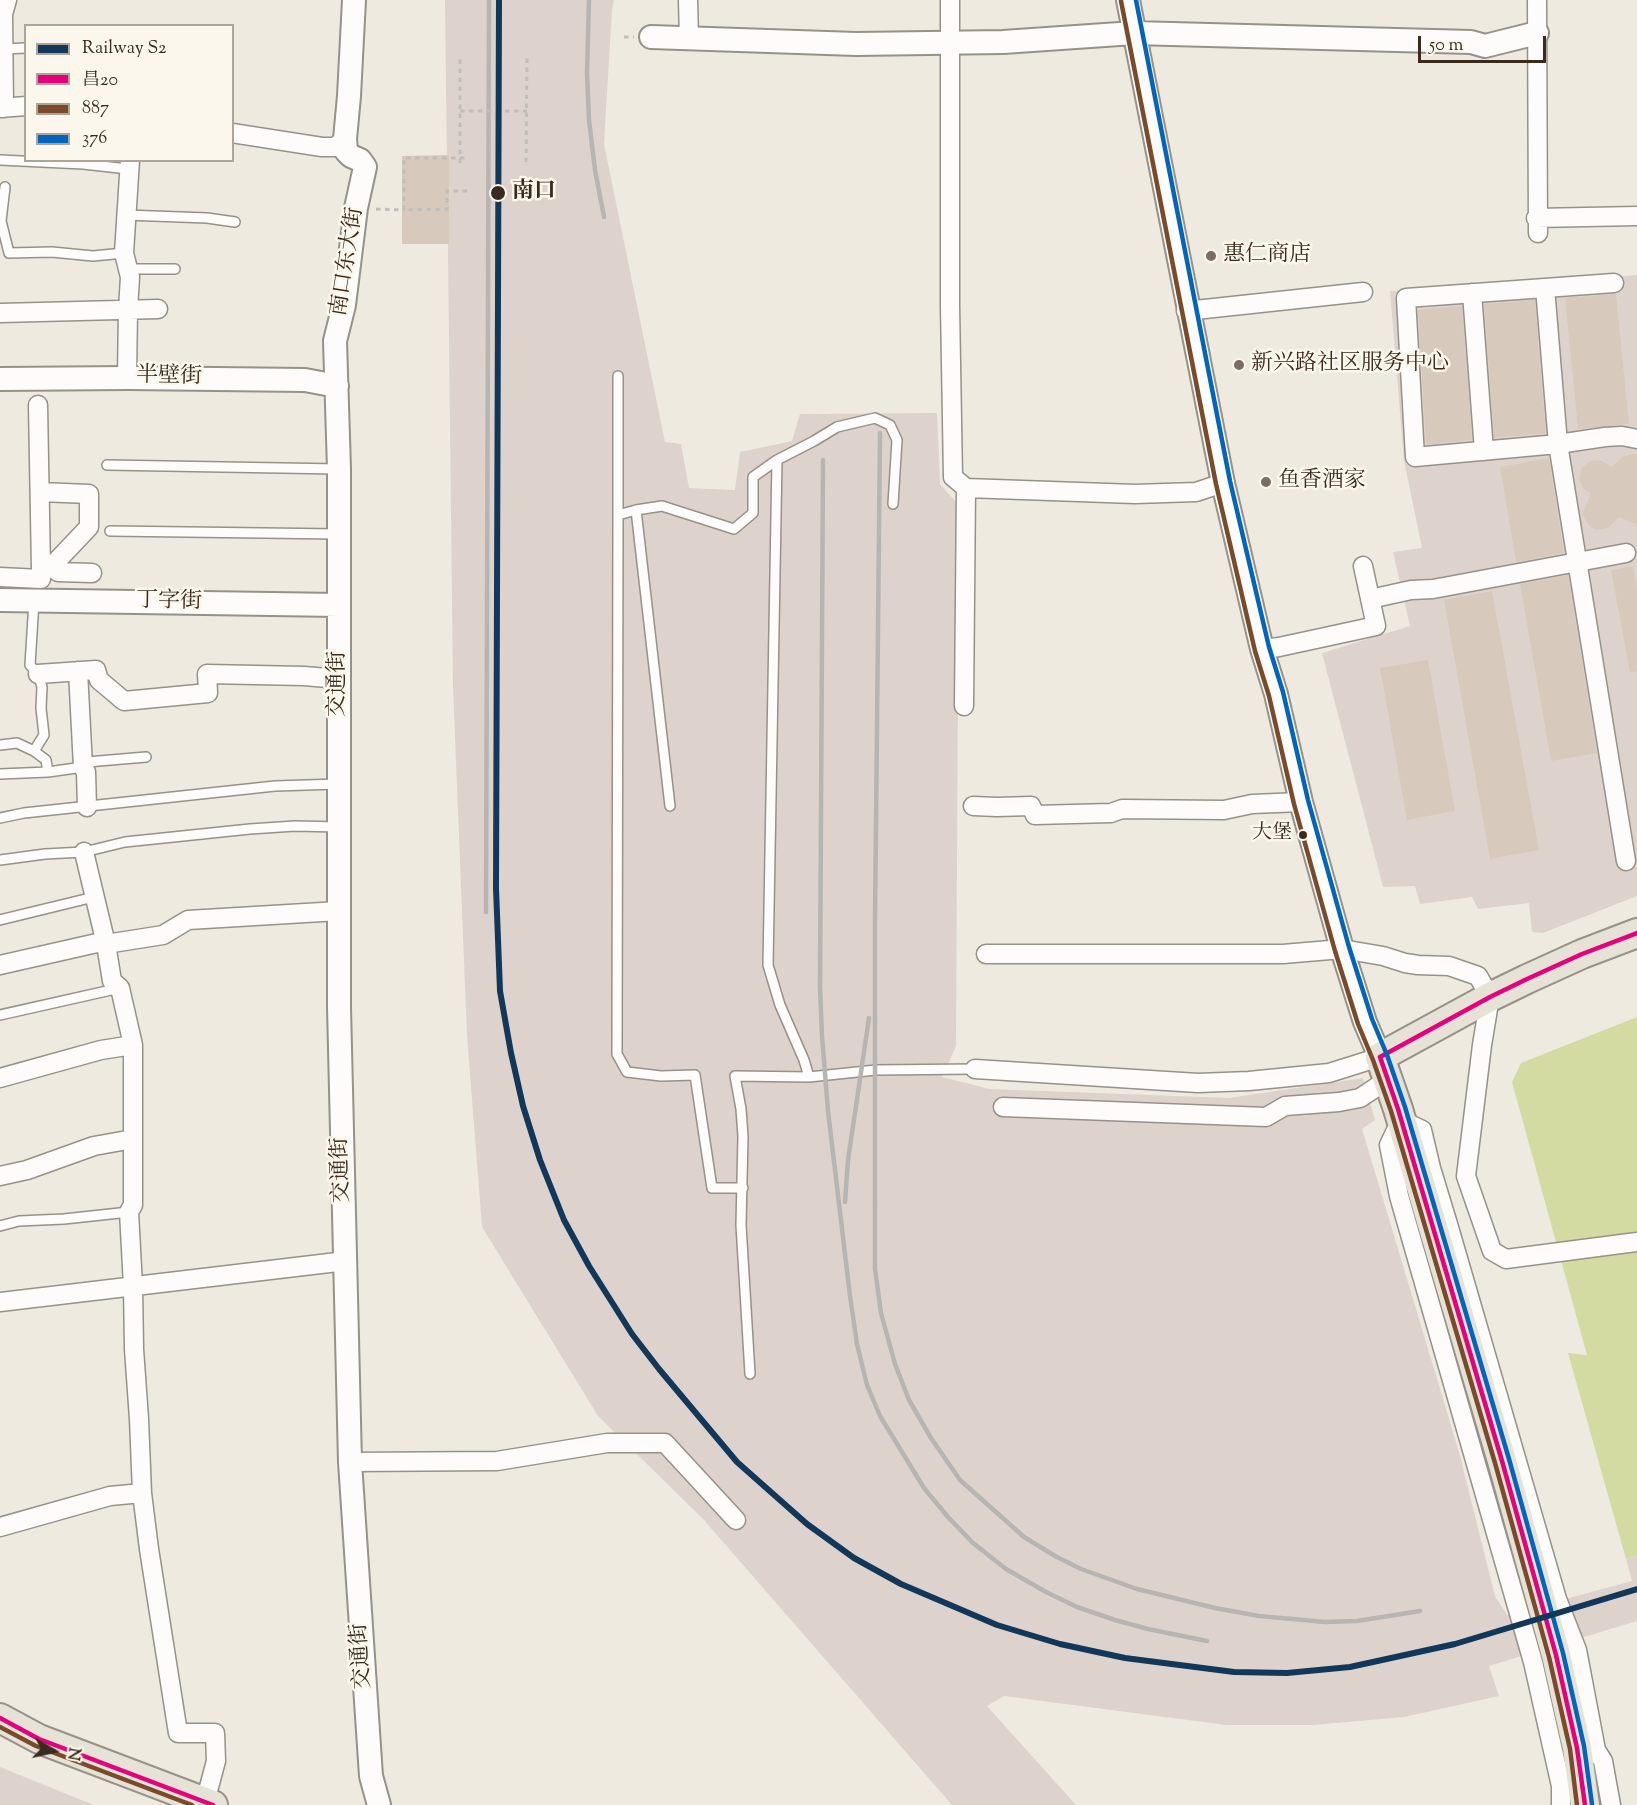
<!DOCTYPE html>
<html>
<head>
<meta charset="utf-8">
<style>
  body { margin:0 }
  #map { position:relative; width:1637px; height:1805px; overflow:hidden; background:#efeadf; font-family:"Sorts Mill Goudy","Noto Serif SC",serif }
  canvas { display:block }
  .legend { position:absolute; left:24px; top:24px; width:210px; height:138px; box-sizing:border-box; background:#fbf7ec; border:2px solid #aea59a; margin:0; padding:8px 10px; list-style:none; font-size:18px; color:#3b2a1e }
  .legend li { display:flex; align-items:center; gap:12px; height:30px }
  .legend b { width:30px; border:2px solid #aea59a }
  .north { position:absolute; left:24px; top:1721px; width:60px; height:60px; -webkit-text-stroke:4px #fbf7ec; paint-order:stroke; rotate:99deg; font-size:16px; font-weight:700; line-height:24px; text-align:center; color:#3b2a1e }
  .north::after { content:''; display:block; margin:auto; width:21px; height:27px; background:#3b2a1e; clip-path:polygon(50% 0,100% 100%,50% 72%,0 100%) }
  .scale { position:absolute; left:1418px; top:36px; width:128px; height:27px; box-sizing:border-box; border:3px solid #3b2a1e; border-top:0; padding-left:8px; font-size:18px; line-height:21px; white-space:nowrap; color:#3b2a1e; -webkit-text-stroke:4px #fbf7ec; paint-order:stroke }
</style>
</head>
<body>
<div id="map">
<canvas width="1637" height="1805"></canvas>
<ul class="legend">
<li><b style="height:8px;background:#11385b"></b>Railway S2</li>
<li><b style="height:8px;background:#e5007d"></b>昌20</li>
<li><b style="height:8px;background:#7a4b2a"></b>887</li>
<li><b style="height:8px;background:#0065bd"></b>376</li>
</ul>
<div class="north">N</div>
<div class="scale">50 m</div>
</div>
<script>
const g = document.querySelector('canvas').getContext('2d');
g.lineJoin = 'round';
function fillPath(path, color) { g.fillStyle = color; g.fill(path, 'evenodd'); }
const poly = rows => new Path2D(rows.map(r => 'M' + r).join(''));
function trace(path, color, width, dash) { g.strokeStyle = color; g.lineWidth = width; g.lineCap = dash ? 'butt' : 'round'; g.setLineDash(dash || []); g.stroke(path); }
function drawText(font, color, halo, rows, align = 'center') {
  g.font = font + ' "Sorts Mill Goudy","Noto Serif SC",serif'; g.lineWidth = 5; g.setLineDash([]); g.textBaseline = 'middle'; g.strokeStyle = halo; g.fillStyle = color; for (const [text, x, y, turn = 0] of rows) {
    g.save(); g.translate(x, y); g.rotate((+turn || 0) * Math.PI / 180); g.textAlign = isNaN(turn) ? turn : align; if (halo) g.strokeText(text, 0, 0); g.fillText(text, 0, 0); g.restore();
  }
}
const industrial = poly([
  [445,0,614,0,612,10,604,144,665,442,681,444,689,488,735,490,740,452,792,441,800,414,937,413,940,484,959,505,956,1046,942,1077,990,1089,1229,1098,1363,1078,1375,1120,1362,1129,1459,1452,1495,1596,1507,1615,1632,1581,1626,1559,1637,1556,1637,1621,1489,1666,1499,1696,1404,1717,1314,1725,1226,1725,1004,1696,987,1706,1076,1805,952,1805,703,1519,598,1416,482,1227,467,1036,453,687],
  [1637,275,1637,896,1543,933,1532,932,1529,903,1478,909,1472,897,1420,904,1415,886,1383,887,1322,653,1410,626,1393,552,1422,548,1404,461,1390,291],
  [0,1767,94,1805,0,1805]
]);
const green = poly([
  [1637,1017,1637,1556,1626,1559,1568,1353,1587,1355,1512,1082,1521,1063]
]);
const building = poly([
  [449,155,449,244,402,244,402,156],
  [1616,294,1629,424,1578,429,1565,298],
  [1535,300,1546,433,1494,438,1484,304],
  [1462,306,1472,440,1426,445,1418,310],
  [1637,453,1637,525,1619,517,1608,528,1597,530,1592,528,1588,524,1582,514,1591,494,1583,488,1579,480,1582,467,1591,461,1597,460,1602,461,1612,467,1622,457],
  [1549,458,1564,553,1516,562,1500,467],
  [1633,566,1637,588,1637,671,1630,672,1611,570],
  [1568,575,1597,753,1551,761,1520,584],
  [1492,591,1539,850,1490,859,1444,600],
  [1428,660,1455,811,1407,820,1380,668]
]);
const path = poly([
  [624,37,634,37],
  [526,162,527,55],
  [467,191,447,191,447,209,404,210,404,158,467,158],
  [376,209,404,210]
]);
const service = poly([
  [3,49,26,48],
  [0,160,83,164,128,169],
  [5,187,1,221,9,253,52,252,93,256,124,253],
  [126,215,207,218,235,222],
  [128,269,175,269],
  [618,376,618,515,636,510],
  [777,460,768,965,780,1005,804,1060,809,1077],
  [107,465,339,469],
  [618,515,617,1054,627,1072,661,1076,695,1075,712,1188,743,1188],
  [110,531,339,534],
  [34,601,30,665,38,674,42,687,41,708,44,735,34,751],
  [0,745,17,743,34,751,46,760,48,772],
  [0,774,48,772,83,767,87,762,146,757],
  [670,806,636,510,662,506,734,529,753,513,753,477,777,460,814,441,837,427,875,418,890,425,897,440,893,504],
  [0,818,24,813,275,786,338,784],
  [0,860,45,854,84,852,125,842,250,829,295,826,339,827],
  [0,920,94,897],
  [0,1015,120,988],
  [0,1226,19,1221,64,1219,129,1212],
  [750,1374,741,1225,743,1136,741,1109,735,1076,809,1077,876,1070,975,1069]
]);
const minor = poly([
  [688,0,689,39],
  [950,0,950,306,953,477,966,488,964,706],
  [1537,0,1538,233],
  [0,108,26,106],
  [4,108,3,14,7,0],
  [232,133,322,147,335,147,345,139],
  [1536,218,1637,216],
  [1614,283,1406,298,1415,457,1558,444,1605,437,1622,436,1637,439],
  [1545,288,1558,444,1626,861],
  [1472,293,1484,451],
  [1186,311,1363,292],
  [0,313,158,309],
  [127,378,128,309,130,277,124,253,130,160],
  [38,405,41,570],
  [966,488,1135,494,1196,492,1223,483],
  [51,567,58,572,92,573],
  [0,577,41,579,41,570,51,567,89,527,89,494,40,492],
  [1370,599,1411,590,1433,589,1626,553],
  [1262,649,1279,647,1376,626,1363,566],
  [78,671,83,767,86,772,87,807],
  [38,674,96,670,99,680,124,701,208,693,207,674,304,676,339,679],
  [973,806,997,807,1031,806,1035,815,1111,813,1122,809,1224,810,1252,804,1301,802],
  [84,852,106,944,112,981,120,988,133,1045,133,1205,129,1212,133,1286,134,1349,139,1419,142,1493,149,1549,178,1733,215,1733,216,1761,205,1802],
  [986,954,1283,954,1342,949,1383,956,1405,963,1418,965,1449,966,1478,976,1490,997,1482,1045,1466,1176,1492,1251,1506,1259,1637,1242],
  [0,965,97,943,106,944,163,935,188,920,339,911],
  [975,1069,1198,1083,1249,1081,1329,1073,1380,1057],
  [0,1078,101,1050,133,1045],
  [1003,1107,1266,1117,1285,1106,1339,1102,1360,1098,1387,1080],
  [0,1176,27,1170,94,1146,133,1139],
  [0,1302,346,1261],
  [350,1462,497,1461,607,1443,665,1443,736,1520],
  [0,1527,110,1496,142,1493],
  [1561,1805,1561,1786,1533,1662,1399,1196,1389,1145,1401,1120,1422,1130,1431,1168,1448,1224,1557,1599,1577,1650,1596,1750,1603,1761,1611,1805]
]);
const tertiary = poly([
  [354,0,349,96,345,139,346,151,351,156,360,160,365,167,356,208,344,305,335,341,339,469,339,1007,350,1462,371,1776,379,1805],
  [1128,0,1223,483,1262,649,1276,694,1301,802,1342,949,1365,1022,1380,1057],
  [651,37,856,44,1003,42,1134,33,1471,42,1485,46,1537,33],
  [0,379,127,378,305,380,337,386],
  [0,600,339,605]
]);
const primary = poly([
  [0,1718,39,1739,213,1805],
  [1585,1805,1577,1748,1556,1655,1502,1461,1398,1109,1380,1057,1490,997,1527,979,1582,954,1637,933]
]);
const rail = poly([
  [589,0,587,73,589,120,595,170,604,217],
  [880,433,875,920,875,1269,881,1313,895,1364,909,1400,931,1438,960,1480,1024,1537,1055,1556,1081,1569,1137,1589,1215,1608,1259,1616,1325,1622,1357,1621,1420,1611],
  [823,460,820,987,822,1036,828,1111,850,1296,857,1344,867,1385,880,1416,924,1488,948,1517,973,1543,1006,1569,1046,1592,1077,1607,1115,1620,1148,1629,1207,1641],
  [486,912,489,0],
  [845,1202,848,1160,869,1018]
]);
const pathBridge = poly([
  [460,111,527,111],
  [460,163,460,55]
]);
const bus1 = poly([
  [1380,1057,1398,1109,1502,1461,1556,1655,1577,1748,1585,1805],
  [1380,1057,1490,997,1527,979,1582,954,1637,933],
  [0,1718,39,1739,213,1805]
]);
const bus2 = poly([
  [1121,1,1216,484,1255,651,1269,696,1294,804,1335,951,1358,1024,1373,1060,1391,1111,1495,1463,1549,1657,1570,1749,1577,1805],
  [0,1727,36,1746,192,1805]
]);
const bus3 = poly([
  [1136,0,1230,481,1269,647,1283,692,1308,800,1349,947,1372,1019,1387,1055,1405,1107,1509,1459,1563,1653,1584,1746,1592,1804]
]);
const rail1 = poly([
  [499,0,496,888,500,991,511,1053,523,1106,540,1160,564,1220,589,1266,632,1334,659,1369,737,1462,807,1524,854,1558,901,1584,997,1625,1060,1644,1125,1658,1234,1672,1287,1673,1350,1667,1455,1644,1637,1589]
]);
const markers = [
  [498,193,8,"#3b2a1e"],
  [1211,256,6,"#7a6d62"],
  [1239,365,6,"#7a6d62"],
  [1266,482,6,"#7a6d62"],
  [1303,835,5,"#3b2a1e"]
];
const busNames = [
  ["大堡",1292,835]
];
const stopNames = [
  ["南口",512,193]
];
const poiNames = [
  ["惠仁商店",1223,256],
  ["新兴路社区服务中心",1251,365],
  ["鱼香酒家",1278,482]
];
const streetNames = [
  ["南口东大街",349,262,-81],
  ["半壁街",169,378,1],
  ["丁字街",169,603,1],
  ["交通街",339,684,-90],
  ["交通街",343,1170,-92],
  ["交通街",363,1656,-94]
];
fillPath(industrial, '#ded3cc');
fillPath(green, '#d4dba2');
fillPath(building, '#d7cabc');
trace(service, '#969189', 12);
trace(minor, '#969189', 21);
trace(tertiary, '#969189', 26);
trace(primary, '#969189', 32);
trace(path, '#c0beba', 3, [4.5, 4.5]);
trace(service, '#fdfcfa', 9);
trace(minor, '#fdfcfa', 18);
trace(tertiary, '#fdfcfa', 22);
trace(primary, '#e6e2d6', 28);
trace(rail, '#b7b4b1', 4.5);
trace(pathBridge, '#c0beba', 3, [4.5, 4.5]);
trace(bus1, '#e5007d', 4.5);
trace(bus2, '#7a4b2a', 4.5);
trace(bus3, '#0065bd', 4.5);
trace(rail1, '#11385b', 6);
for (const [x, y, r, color] of markers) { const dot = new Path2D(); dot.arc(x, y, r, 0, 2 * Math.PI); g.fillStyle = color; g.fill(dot); trace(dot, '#fbf7ec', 2); }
drawText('20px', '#3b2a1e', '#fbf7ec', busNames, 'right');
drawText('bold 22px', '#3b2a1e', '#fbf7ec', stopNames, 'left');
drawText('22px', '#3b2a1e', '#fbf7ec', poiNames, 'left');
drawText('22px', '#3b2a1e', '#fbf7ec', streetNames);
</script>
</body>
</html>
